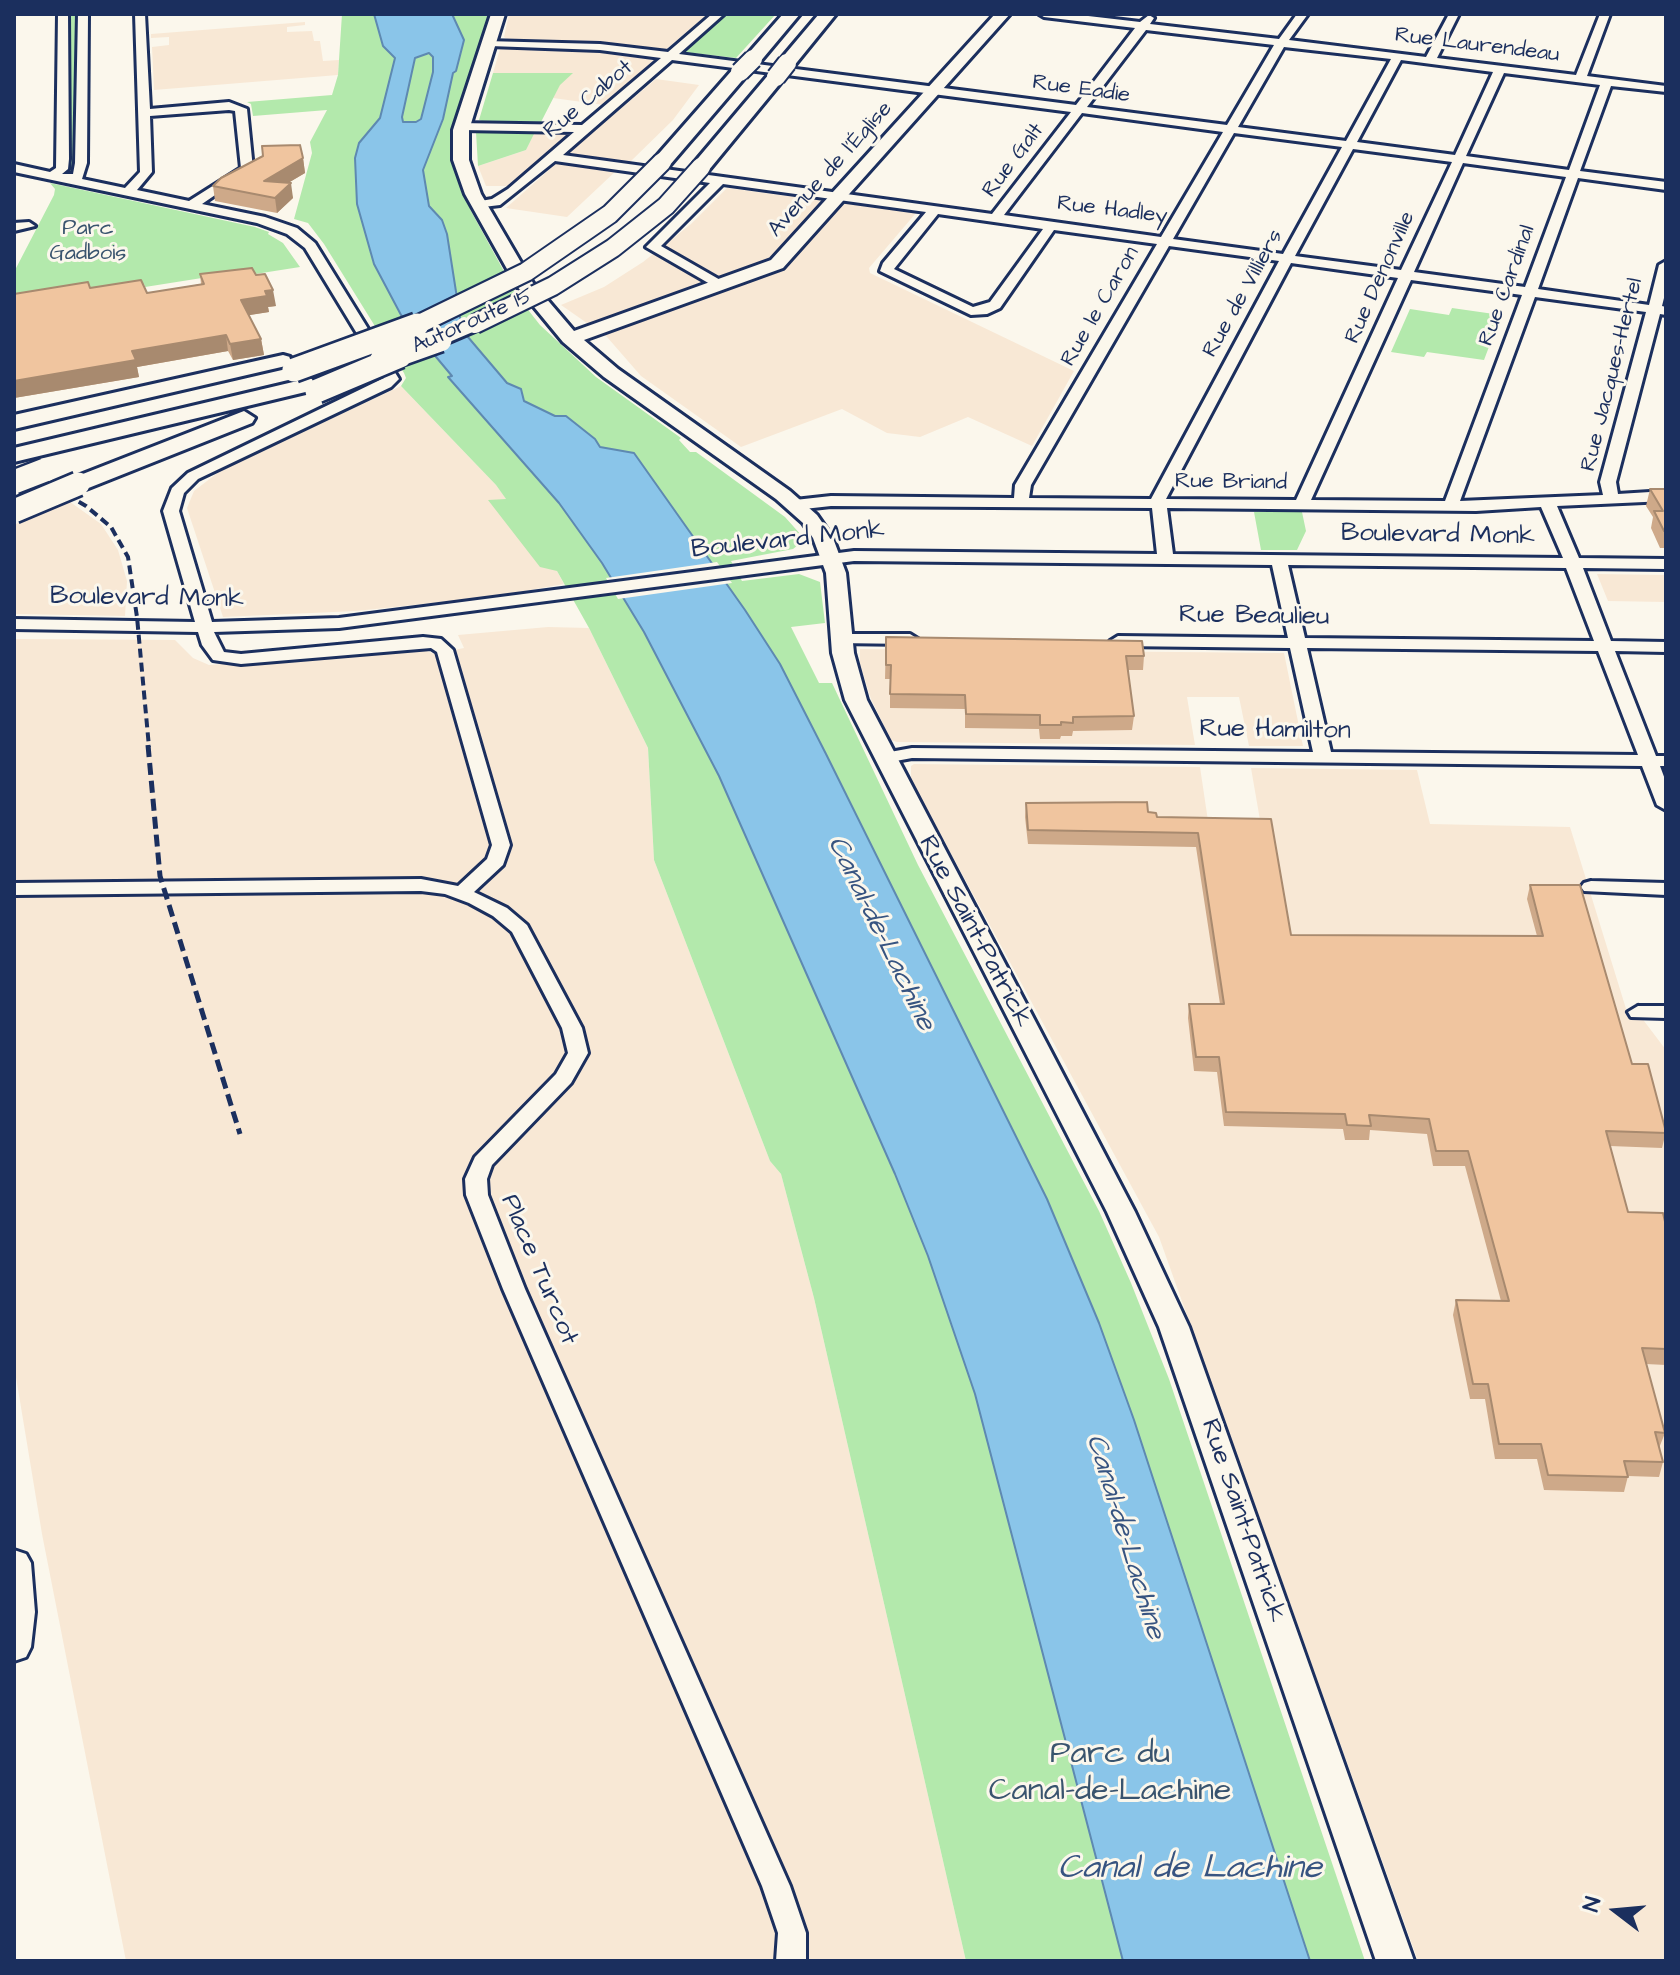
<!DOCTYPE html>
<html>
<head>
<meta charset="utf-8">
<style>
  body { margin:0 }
  #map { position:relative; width:1680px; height:1975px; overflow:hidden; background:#fbf7ec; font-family:"Architects Daughter",sans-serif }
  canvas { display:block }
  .frame { position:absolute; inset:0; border:16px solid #1b2f5e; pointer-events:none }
  .north { position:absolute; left:1576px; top:1871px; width:80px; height:80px; -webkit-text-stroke:6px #fbf7ec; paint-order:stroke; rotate:286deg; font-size:22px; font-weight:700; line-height:32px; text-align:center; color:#1b2f5e }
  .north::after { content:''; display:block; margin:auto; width:28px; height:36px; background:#1b2f5e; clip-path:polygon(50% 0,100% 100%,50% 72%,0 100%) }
</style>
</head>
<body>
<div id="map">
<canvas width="1680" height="1975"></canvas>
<div class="frame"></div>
<div class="north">N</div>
</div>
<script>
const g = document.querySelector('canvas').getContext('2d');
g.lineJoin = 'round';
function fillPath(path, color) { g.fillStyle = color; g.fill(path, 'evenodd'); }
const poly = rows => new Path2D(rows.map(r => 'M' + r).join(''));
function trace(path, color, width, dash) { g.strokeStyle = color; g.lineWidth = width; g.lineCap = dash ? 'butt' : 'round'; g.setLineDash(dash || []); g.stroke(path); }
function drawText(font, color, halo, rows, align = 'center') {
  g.font = font + ' "Architects Daughter",sans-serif'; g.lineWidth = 6; g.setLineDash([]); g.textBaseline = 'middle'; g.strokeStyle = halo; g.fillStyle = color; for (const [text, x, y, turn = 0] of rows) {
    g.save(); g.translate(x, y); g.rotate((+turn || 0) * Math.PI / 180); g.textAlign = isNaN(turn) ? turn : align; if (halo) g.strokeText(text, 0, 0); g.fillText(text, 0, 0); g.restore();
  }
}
const built = poly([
  [509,14,708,14,664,51,578,41,507,39,504,37],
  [305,22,305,25,287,27,287,32,312,31,314,41,320,41,323,61,339,60,338,75,154,90,152,47,169,45,169,37,151,38,151,34],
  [506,47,573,49,655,60,604,105,553,98,560,84,572,73,493,73,500,49],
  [656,79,699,85,673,120,630,162,568,153],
  [536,130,568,134,509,186,486,186,478,166,526,150],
  [558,162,617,170,567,217,506,208],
  [727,188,916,213,869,268,870,273,1074,371,1032,446,968,417,920,437,887,433,842,409,741,447,641,376,607,337,561,305,604,287,643,262,691,224],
  [401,386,496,485,507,500,489,500,557,571,564,584,490,597,356,611,223,617,187,508,194,491,220,471],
  [66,499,101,524,118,550,127,581,125,616,14,614,14,525],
  [1597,574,1666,575,1666,602,1608,601],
  [548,627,589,628,648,748,654,860,770,1161,781,1174,814,1298,966,1961,126,1961,42,1534,14,1365,14,639,175,640,193,658,209,665,422,649,434,654,464,648,458,635],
  [860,649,1284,653,1303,746,1249,746,1239,697,1187,697,1195,745,897,742,891,740,871,699,860,664],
  [914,764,1200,767,1208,821,1260,820,1251,768,1417,770,1430,824,1570,827,1627,1012,1638,1013,1666,1050,1666,1961,1418,1961,1159,1237,911,780,911,766]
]);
const green = poly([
  [56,14,87,14,86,175,57,169],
  [342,14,489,14,456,119,452,152,455,171,471,211,518,297,540,325,596,377,681,438,679,440,690,452,696,452,785,517,802,536,802,542,793,549,731,561,742,581,799,574,820,582,825,623,791,627,819,683,832,683,918,865,1099,1211,1131,1283,1169,1379,1365,1961,966,1961,814,1298,781,1174,770,1161,654,860,648,748,589,628,557,571,540,567,488,500,506,499,496,485,401,386,406,378,404,373,324,244,308,223,294,219,312,153,310,142,327,110,253,116,251,104,247,102,332,95,338,75],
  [727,14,776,14,736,58,684,52],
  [493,73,573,73,560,85,541,122,482,121,479,120],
  [482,130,536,130,526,150,478,166,476,132],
  [50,183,255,227,269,232,268,234,283,243,300,267,249,275,246,271,145,287,144,284,14,305,14,272,54,195,55,189],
  [1452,308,1501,315,1484,360,1427,352,1424,357,1391,352,1410,309,1449,315],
  [1254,512,1302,512,1306,531,1297,550,1261,550]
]);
const water = poly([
  [374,14,452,14,464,40,456,71,453,73,443,119,423,170,429,206,442,220,447,234,462,330,507,383,521,389,524,401,555,416,566,416,595,439,600,447,634,453,745,610,780,664,826,754,1047,1199,1099,1323,1134,1420,1310,1961,1123,1961,975,1394,928,1256,895,1174,719,776,644,632,602,563,559,503,448,377,452,376,401,315,374,264,357,204,355,158,359,143,380,118,395,58,383,46,374,14],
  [429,53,433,57,433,72,421,119,416,122,403,122,402,117,415,58,429,53]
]);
const pier = poly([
  [717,562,732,583,618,599,606,578]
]);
const minor = poly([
  [58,14,68,14,69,159,68,169,62,174,73,174,75,163,78,14,88,14,87,163,82,179,125,188,140,172,135,14,145,14,150,109,229,102,247,109,253,169,202,204,265,217,297,228,315,243,399,379,391,387,198,479,184,493,179,511,212,622,339,618,854,551,1157,554,1152,508,831,506,795,510,787,505,795,500,831,496,1014,498,1015,485,1157,244,1054,230,1000,308,987,314,971,315,880,271,883,263,926,212,723,184,661,246,729,285,717,288,646,247,710,183,555,161,500,205,475,208,475,202,492,199,508,189,574,132,462,130,458,129,458,123,582,125,661,58,600,50,490,46,486,45,486,41,600,44,668,52,712,14,724,14,679,54,1076,105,1135,28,1044,17,1039,14,1071,14,1140,22,1149,15,1154,18,1150,24,1279,39,1297,14,1308,14,1289,40,1426,57,1449,14,1459,14,1437,58,1576,75,1600,14,1610,14,1587,76,1666,86,1666,92,1611,86,1580,171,1666,182,1666,190,1578,178,1538,289,1649,305,1659,265,1666,261,1666,290,1662,306,1666,307,1666,315,1660,314,1616,482,1618,494,1666,491,1666,501,1557,506,1579,558,1666,559,1666,569,1583,568,1611,641,1666,642,1666,652,1615,651,1656,756,1666,756,1666,766,1660,766,1666,782,1666,810,1657,805,1642,766,912,758,885,763,876,758,879,754,912,748,1313,752,1290,648,1118,646,1110,641,1118,636,1288,638,1272,565,854,561,339,628,214,632,224,652,241,654,423,637,441,639,453,650,510,845,503,865,474,892,507,908,527,925,582,1028,588,1053,571,1083,492,1165,487,1179,488,1195,525,1289,790,1886,806,1933,806,1961,776,1961,778,1933,762,1886,503,1289,466,1195,465,1179,475,1157,556,1074,568,1053,562,1028,512,932,493,916,469,903,445,894,421,891,14,895,14,883,421,879,458,886,487,859,492,845,437,652,431,648,241,664,213,660,202,645,198,632,14,629,14,619,195,622,163,511,172,488,188,473,384,378,305,248,287,234,257,223,14,172,14,164,50,172,56,168,58,14],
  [1146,30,1274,45,1227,125,1087,107,1146,30],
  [1284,47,1391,59,1346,141,1238,127,1284,47],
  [672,60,1071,112,992,214,563,155,672,60],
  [1401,60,1493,72,1455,155,1357,142,1401,60],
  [1504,73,1600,85,1569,170,1466,156,1504,73],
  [229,110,235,111,241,168,189,201,137,190,152,172,150,116,229,110],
  [1082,113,1223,132,1161,237,1004,215,1082,113],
  [1234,133,1342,147,1283,254,1173,239,1234,133],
  [1353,149,1452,162,1401,270,1295,256,1353,149],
  [1463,163,1566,177,1525,287,1414,272,1463,163],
  [938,214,1043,229,990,302,973,307,894,269,938,214],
  [1169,246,1279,261,1151,499,1029,498,1031,485,1169,246],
  [1291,263,1398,278,1296,500,1166,499,1291,263],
  [1411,280,1522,295,1445,501,1311,500,1411,280],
  [1535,297,1646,312,1600,482,1603,495,1460,501,1535,297],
  [1541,507,1563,558,1173,554,1167,508,1476,511,1541,507],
  [1288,565,1566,568,1594,641,1305,638,1288,565],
  [1307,648,1598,651,1638,755,1331,752,1307,648],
  [14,223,29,222,35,226,14,231,14,223],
  [842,634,910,634,918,639,910,644,836,643,834,639,836,635,842,634],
  [1591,881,1666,883,1666,895,1584,891,1581,887,1584,883,1591,881],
  [1638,1006,1666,1006,1666,1018,1631,1017,1628,1012,1638,1006]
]);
const major = poly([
  [491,14,505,14,469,130,469,160,481,194,533,283,574,331,771,260,995,14,1010,14,783,268,584,340,618,369,790,491,817,515,833,538,846,573,854,653,867,700,1135,1212,1189,1327,1414,1961,1376,1961,1159,1327,1107,1212,845,700,832,653,826,573,813,538,803,523,776,499,604,377,563,342,516,285,465,194,453,160,453,130,491,14],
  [14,1550,26,1554,31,1563,35,1612,31,1647,26,1657,14,1661,14,1550]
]);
const highway = poly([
  [783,14,800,14,759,63,747,63,745,59,747,55,783,14],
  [819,14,836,14,793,67,781,67,778,63,781,59,819,14],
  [740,67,749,72,746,76,669,166,655,166,653,162,655,158,734,68,740,67],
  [776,72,785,77,782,81,708,171,694,171,692,167,694,163,770,73,776,72],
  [475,318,485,324,482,328,440,346,430,340,433,336,475,318],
  [283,355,290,357,294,361,290,365,14,429,14,415,283,355],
  [310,378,321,384,318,389,14,462,14,448,310,378],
  [244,411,255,418,252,423,86,489,70,489,67,484,70,479,244,411]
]);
const railFar1 = poly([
  [14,476,62,492,86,506,111,527,128,557,137,617,149,747]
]);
const rail = poly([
  [148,745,160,876,240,1134]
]);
const highwayBridgeFar1 = poly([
  [740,72,753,59],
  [776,77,787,63],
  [475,324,553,286,613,248,666,206,701,167],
  [413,327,526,272,610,214,662,162]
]);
const highwayBridge = poly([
  [381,361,440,340],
  [294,370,417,325],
  [317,391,400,356],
  [14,482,45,470],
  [14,511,78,484]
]);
const wall = poly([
  [263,156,303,158,305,173,288,183,293,198,277,213,215,201,213,186],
  [200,274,276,306,268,307,269,312,249,315,261,339,264,355,233,360,228,351,137,367,139,377,14,398,14,294,147,293,201,284],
  [1650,489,1666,489,1666,548,1660,548,1651,528,1653,517,1646,506],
  [886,637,1144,656,1143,670,1128,670,1134,716,1132,730,1073,731,1072,736,1061,736,1060,739,1040,739,1039,729,965,728,965,709,890,708,890,679,885,679],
  [1026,803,1148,812,1157,817,1271,819,1291,935,1537,936,1527,899,1530,885,1632,1064,1666,1132,1662,1148,1610,1146,1628,1212,1666,1226,1666,1365,1646,1364,1665,1433,1659,1448,1663,1462,1659,1477,1628,1476,1624,1492,1544,1490,1537,1459,1495,1459,1485,1399,1470,1399,1453,1315,1456,1300,1501,1301,1465,1166,1433,1166,1427,1134,1370,1130,1369,1140,1345,1140,1343,1129,1224,1126,1217,1072,1194,1071,1188,1018,1189,1004,1220,1004,1196,847,1028,844,1025,817]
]);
const shadedWall = poly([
  [303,158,305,173,266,196,264,181],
  [291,183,293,198,277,213,275,198],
  [273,290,276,306,268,307,269,312,244,316,241,300,265,291],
  [226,335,228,351,137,367,139,377,14,398,14,381,132,351],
  [261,339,264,355,233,360,230,344]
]);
const building = poly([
  [300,145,303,158,264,181,291,183,275,198,213,186,221,178,263,156,262,146,300,145],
  [252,268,256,275,265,274,273,290,265,291,267,296,241,300,261,339,230,344,226,335,132,351,136,360,14,381,14,294,88,282,90,288,141,280,147,293,204,284,200,274,252,268],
  [1650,489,1666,489,1666,531,1664,531,1654,511,1663,511,1650,489],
  [886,637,1142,641,1144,656,1126,656,1134,716,1073,717,1073,723,1061,722,1061,725,1040,725,1040,715,966,714,965,695,890,694,891,665,886,665,886,637],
  [1147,802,1148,812,1156,813,1157,817,1271,819,1291,935,1543,936,1530,885,1580,885,1632,1064,1648,1064,1666,1132,1666,1133,1606,1131,1628,1212,1663,1213,1666,1226,1666,1349,1642,1348,1665,1433,1655,1432,1663,1462,1624,1461,1628,1477,1548,1475,1541,1444,1499,1444,1488,1384,1473,1384,1456,1300,1509,1301,1468,1151,1436,1151,1429,1119,1369,1115,1371,1126,1347,1125,1345,1114,1226,1112,1219,1057,1196,1057,1189,1004,1224,1004,1198,833,1028,830,1026,803,1147,802]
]);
const farStreetnames = [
  ["Rue Laurendeau",1477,46,7],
  ["Rue Eadie",1081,90,8],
  ["Rue Cabot",589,100,-40],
  ["Rue Galt",1014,161,-53],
  ["Avenue de l'Église",831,170,-48],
  ["Rue Hadley",1112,211,7],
  ["Rue Denonville",1381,278,-66],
  ["Rue Cardinal",1508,286,-70],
  ["Rue de Villiers",1244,294,-61],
  ["Rue le Caron",1101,307,-60],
  ["Autoroute 15",473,322,-24],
  ["Rue Jacques-Hertel",1613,375,-76],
  ["Rue Briand",1231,483,1]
];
const farParknames = [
  ["Parc",88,229],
  ["Gadbois",88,254]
];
const streetNames = [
  ["Boulevard Monk",1438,536,1],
  ["Boulevard Monk",788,541,-6],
  ["Boulevard Monk",147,599,1],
  ["Rue Beaulieu",1254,617,1],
  ["Rue Hamilton",1275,731,1],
  ["Rue Saint-Patrick",974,932,62],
  ["Place Turcot",538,1270,67],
  ["Rue Saint-Patrick",1242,1521,71]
];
const waterNames = [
  ["Canal-de-Lachine",880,934,64],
  ["Canal-de-Lachine",1124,1537,73]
];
const nearParknames = [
  ["Parc du",1110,1755],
  ["Canal-de-Lachine",1110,1792]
];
const nearWaternames = [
  ["Canal de Lachine",1190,1870]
];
fillPath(built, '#f8e8d5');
fillPath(green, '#b3e9ac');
fillPath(water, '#8ac5e9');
trace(water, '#5e89b1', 2);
fillPath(pier, '#fbf7ec');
trace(minor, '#1b2f5e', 6);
trace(major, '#1b2f5e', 6);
trace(highway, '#1b2f5e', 6);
fillPath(minor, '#fbf7ec');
fillPath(major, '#fbf7ec');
fillPath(highway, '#fbf7ec');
trace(railFar1, '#1b2f5e', 4, [9, 5]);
trace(rail, '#1b2f5e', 5, [12, 6]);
trace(highwayBridgeFar1, '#1b2f5e', 22, []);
trace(highwayBridge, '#1b2f5e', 28, []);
trace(highwayBridgeFar1, '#fbf7ec', 18);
trace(highwayBridge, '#fbf7ec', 23);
fillPath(wall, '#cea989');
fillPath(shadedWall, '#a88a6f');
fillPath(building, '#f0c59f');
trace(building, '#a88a6f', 2);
drawText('22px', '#1b2f5e', '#fbf7ec', farStreetnames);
drawText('22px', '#39546e', '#fbf7ec', farParknames);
drawText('26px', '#1b2f5e', '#fbf7ec', streetNames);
drawText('italic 28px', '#375481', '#fbf7ec', waterNames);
drawText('32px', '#39546e', '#fbf7ec', nearParknames);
drawText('italic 34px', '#375481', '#fbf7ec', nearWaternames);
</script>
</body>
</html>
